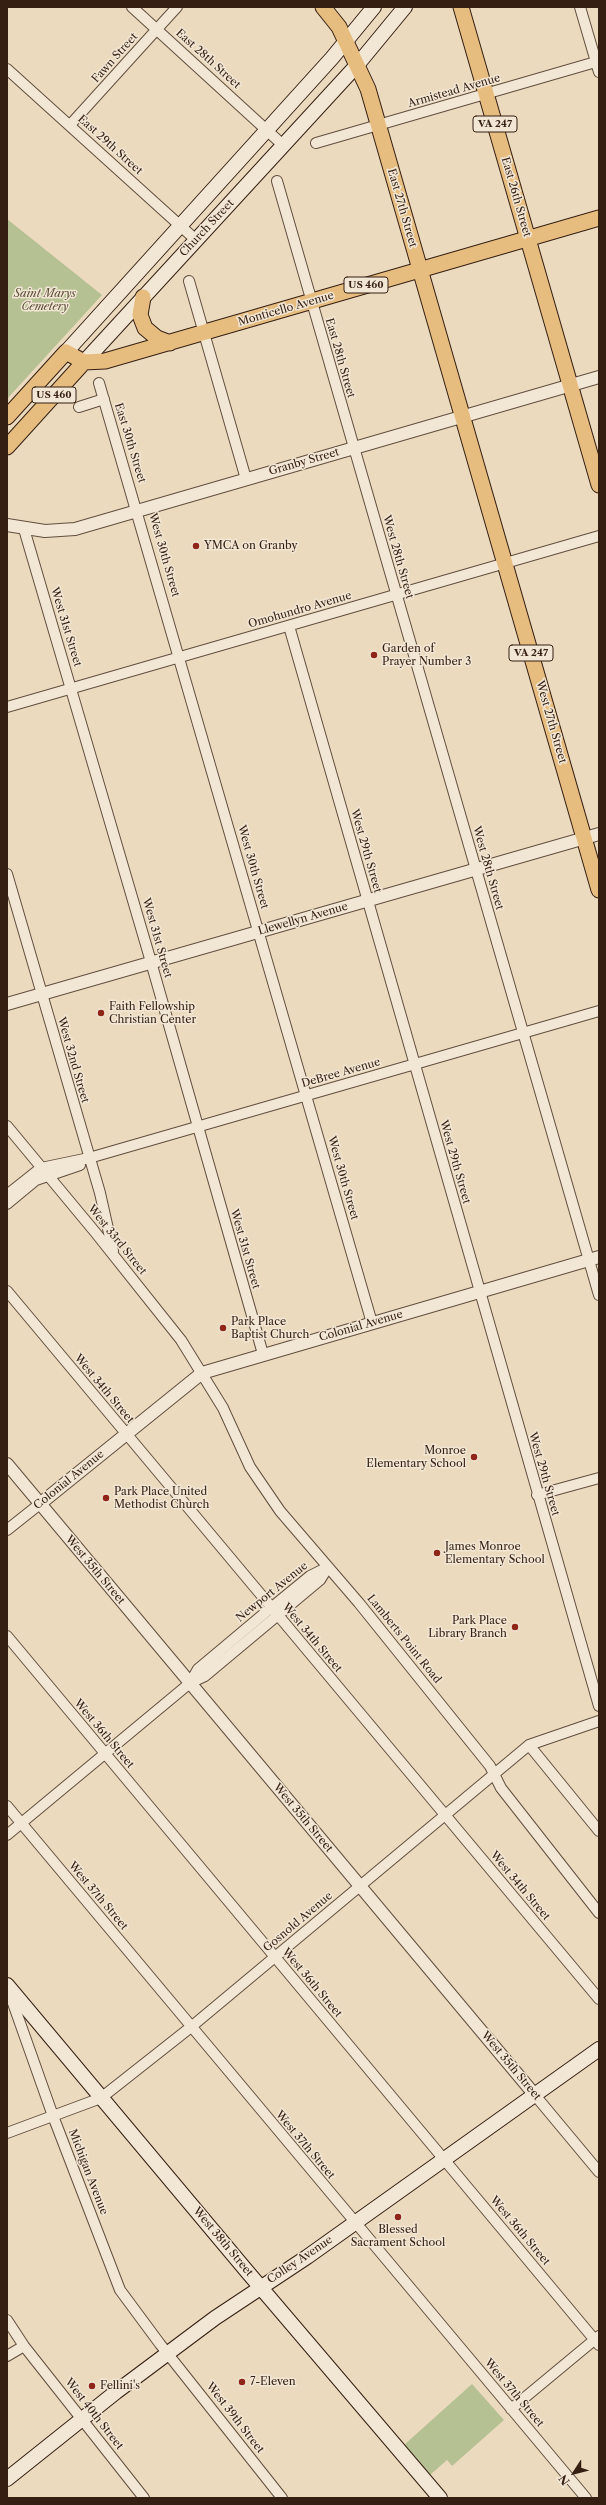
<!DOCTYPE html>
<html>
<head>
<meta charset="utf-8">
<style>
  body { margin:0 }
  #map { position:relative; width:606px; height:2505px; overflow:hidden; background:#ebdabe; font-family:"Libre Caslon Text",serif }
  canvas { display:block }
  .frame { position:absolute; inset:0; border:8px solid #351f13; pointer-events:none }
  .north { position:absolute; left:554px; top:2453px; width:40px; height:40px; -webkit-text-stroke:3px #f2e7d5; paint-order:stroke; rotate:234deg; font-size:11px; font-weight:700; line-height:16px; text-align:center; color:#351f13 }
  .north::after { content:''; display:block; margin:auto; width:14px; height:18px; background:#351f13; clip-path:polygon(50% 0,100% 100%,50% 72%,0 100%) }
</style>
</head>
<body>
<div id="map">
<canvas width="606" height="2505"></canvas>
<div class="frame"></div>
<div class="north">N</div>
</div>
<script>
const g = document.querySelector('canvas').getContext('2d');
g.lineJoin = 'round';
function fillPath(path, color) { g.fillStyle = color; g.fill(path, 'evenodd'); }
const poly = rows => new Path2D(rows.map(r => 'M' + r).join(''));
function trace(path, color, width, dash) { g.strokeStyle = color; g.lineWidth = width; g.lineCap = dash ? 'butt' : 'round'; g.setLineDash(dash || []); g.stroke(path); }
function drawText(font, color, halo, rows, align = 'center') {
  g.font = font + ' "Libre Caslon Text",serif'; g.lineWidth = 3; g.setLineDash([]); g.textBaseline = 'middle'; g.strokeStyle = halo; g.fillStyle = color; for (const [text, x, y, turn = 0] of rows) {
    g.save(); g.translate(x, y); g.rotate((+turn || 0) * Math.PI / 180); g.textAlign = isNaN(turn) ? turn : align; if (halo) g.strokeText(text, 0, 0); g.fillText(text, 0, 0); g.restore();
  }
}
const green = poly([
  [7,219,102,295,7,399],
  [472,2384,504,2420,452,2466,447,2460,430,2475,404,2445]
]);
const minor = poly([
  [132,7,284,146],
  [580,7,599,72],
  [7,69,196,240],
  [70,125,177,7],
  [316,143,599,61],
  [277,181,599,1295],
  [189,281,246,479],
  [99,383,372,1323],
  [79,407,104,399],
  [24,529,149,955,263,1354],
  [289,626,599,1706],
  [7,707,599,536],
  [7,874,100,1193,113,1251],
  [7,1126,95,1232,181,1340,223,1408,250,1467,280,1511,359,1603,490,1766,501,1788,599,1913],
  [7,1195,41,1168,89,1158,599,1011],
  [7,1204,36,1180,80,1165],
  [7,1291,599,1999],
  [537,1495,599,1478],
  [7,1530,41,1503],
  [7,1636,599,2345],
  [190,1683,198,1669,266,1612,310,1576,328,1567],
  [529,1745,599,1831],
  [7,1806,586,2498],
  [7,1835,190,1683,205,1676,320,1580,328,1567],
  [8,1989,53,2116,120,2290,160,2344,282,2498],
  [534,2094,599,2172],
  [7,2133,101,2098,191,2027,529,1745,599,1721],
  [7,2320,24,2346,144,2498],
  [7,2356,24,2346],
  [511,2409,599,2336]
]);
const tertiary = poly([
  [7,525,45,531,75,529,599,377],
  [7,1004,599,834],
  [7,1464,534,2094],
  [41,1503,202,1373,599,1257]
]);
const secondary = poly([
  [66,352,332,58,374,7],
  [84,362,358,64,405,7],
  [7,1985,245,2269,440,2498],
  [7,2479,116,2392,215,2318,307,2257,599,2049]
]);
const primary = poly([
  [323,7,339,27,368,89,599,890],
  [461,7,599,485],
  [143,297,140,315,145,328,157,338,170,343],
  [7,417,66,352,84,362,105,361,599,218],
  [7,447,84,362]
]);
const markers = [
  [196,546,4,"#8f2418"],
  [374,655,4,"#8f2418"],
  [101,1013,4,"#8f2418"],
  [223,1328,4,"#8f2418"],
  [474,1457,4,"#8f2418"],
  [106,1498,4,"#8f2418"],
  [437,1553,4,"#8f2418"],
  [515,1627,4,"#8f2418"],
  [398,2217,4,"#8f2418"],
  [242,2382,4,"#8f2418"],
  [92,2386,4,"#8f2418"]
];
const shields = [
  [495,124,44],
  [366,285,44],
  [54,395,44],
  [531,653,44]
];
const shieldNames = [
  ["VA 247",495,124],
  ["US 460",366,285],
  ["US 460",54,395],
  ["VA 247",531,653]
];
const streetNames = [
  ["Fawn Street",115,58,-48],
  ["East 28th Street",208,59,42],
  ["Armistead Avenue",454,91,-16],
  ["East 29th Street",110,145,42],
  ["East 26th Street",516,197,74],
  ["East 27th Street",402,208,74],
  ["Church Street",207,228,-47],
  ["Monticello Avenue",286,309,-16],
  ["East 28th Street",340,358,74],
  ["East 30th Street",130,443,73],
  ["Granby Street",304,462,-16],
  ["West 30th Street",164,555,74],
  ["West 28th Street",398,557,74],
  ["Omohundro Avenue",300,610,-16],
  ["West 31st Street",66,627,73],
  ["West 27th Street",551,722,74],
  ["West 29th Street",366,851,74],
  ["West 30th Street",253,867,74],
  ["West 28th Street",488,868,74],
  ["Llewellyn Avenue",303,919,-16],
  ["West 31st Street",157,938,74],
  ["West 32nd Street",73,1060,74],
  ["DeBree Avenue",341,1073,-16],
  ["West 29th Street",455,1162,74],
  ["West 30th Street",343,1178,74],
  ["West 33rd Street",117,1240,51],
  ["West 31st Street",245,1249,74],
  ["Colonial Avenue",361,1326,-16],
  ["West 34th Street",104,1389,50],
  ["West 29th Street",544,1474,74],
  ["Colonial Avenue",69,1480,-39],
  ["West 35th Street",95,1570,50],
  ["Newport Avenue",272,1592,-39],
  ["West 34th Street",312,1638,50],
  ["Lamberts Point Road",404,1639,51],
  ["West 36th Street",104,1734,50],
  ["West 35th Street",303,1818,50],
  ["West 34th Street",520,1886,50],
  ["West 37th Street",98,1896,50],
  ["Gosnold Avenue",298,1922,-40],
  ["West 36th Street",312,1983,50],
  ["West 35th Street",511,2066,50],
  ["West 37th Street",305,2145,50],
  ["Michigan Avenue",88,2172,69],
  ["West 36th Street",520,2231,50],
  ["West 38th Street",223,2242,50],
  ["Colley Avenue",300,2260,-34],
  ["West 37th Street",514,2393,50],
  ["West 40th Street",94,2414,52],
  ["West 39th Street",235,2418,52]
];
const parkNames = [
  ["Saint Marys",45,294],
  ["Cemetery",45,307]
];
const poiNames = [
  ["YMCA on Granby",204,546],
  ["Garden of",382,649],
  ["Prayer Number 3",382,662],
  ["Faith Fellowship",109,1007],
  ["Christian Center",109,1020],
  ["Park Place",231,1322],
  ["Baptist Church",231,1335],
  ["Monroe",466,1451,"right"],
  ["Elementary School",466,1464,"right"],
  ["Park Place United",114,1492],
  ["Methodist Church",114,1505],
  ["James Monroe",445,1547],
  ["Elementary School",445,1560],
  ["Park Place",507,1621,"right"],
  ["Library Branch",507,1634,"right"],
  ["Blessed",398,2230,"center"],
  ["Sacrament School",398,2243,"center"],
  ["7-Eleven",250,2382],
  ["Fellini's",100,2386]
];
fillPath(green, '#b5c093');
trace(minor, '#624e3e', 12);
trace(tertiary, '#624e3e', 14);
trace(secondary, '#351f13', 16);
trace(primary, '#351f13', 17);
trace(minor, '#f2e7d5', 10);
trace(tertiary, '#f2e7d5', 12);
trace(secondary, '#f2e7d5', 14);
trace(primary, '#e6bd7f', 15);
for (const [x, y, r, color] of markers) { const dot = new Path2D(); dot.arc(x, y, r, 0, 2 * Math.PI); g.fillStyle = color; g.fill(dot); trace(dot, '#f2e7d5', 1.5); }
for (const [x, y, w] of shields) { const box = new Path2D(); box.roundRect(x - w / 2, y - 8, w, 16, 3); g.fillStyle = '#f2e7d5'; g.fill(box); trace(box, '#351f13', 1); }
drawText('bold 10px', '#351f13', null, shieldNames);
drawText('11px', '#351f13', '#f2e7d5', streetNames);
drawText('italic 11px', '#5b4f39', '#f2e7d5', parkNames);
drawText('11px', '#351f13', '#f2e7d5', poiNames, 'left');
</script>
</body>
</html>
